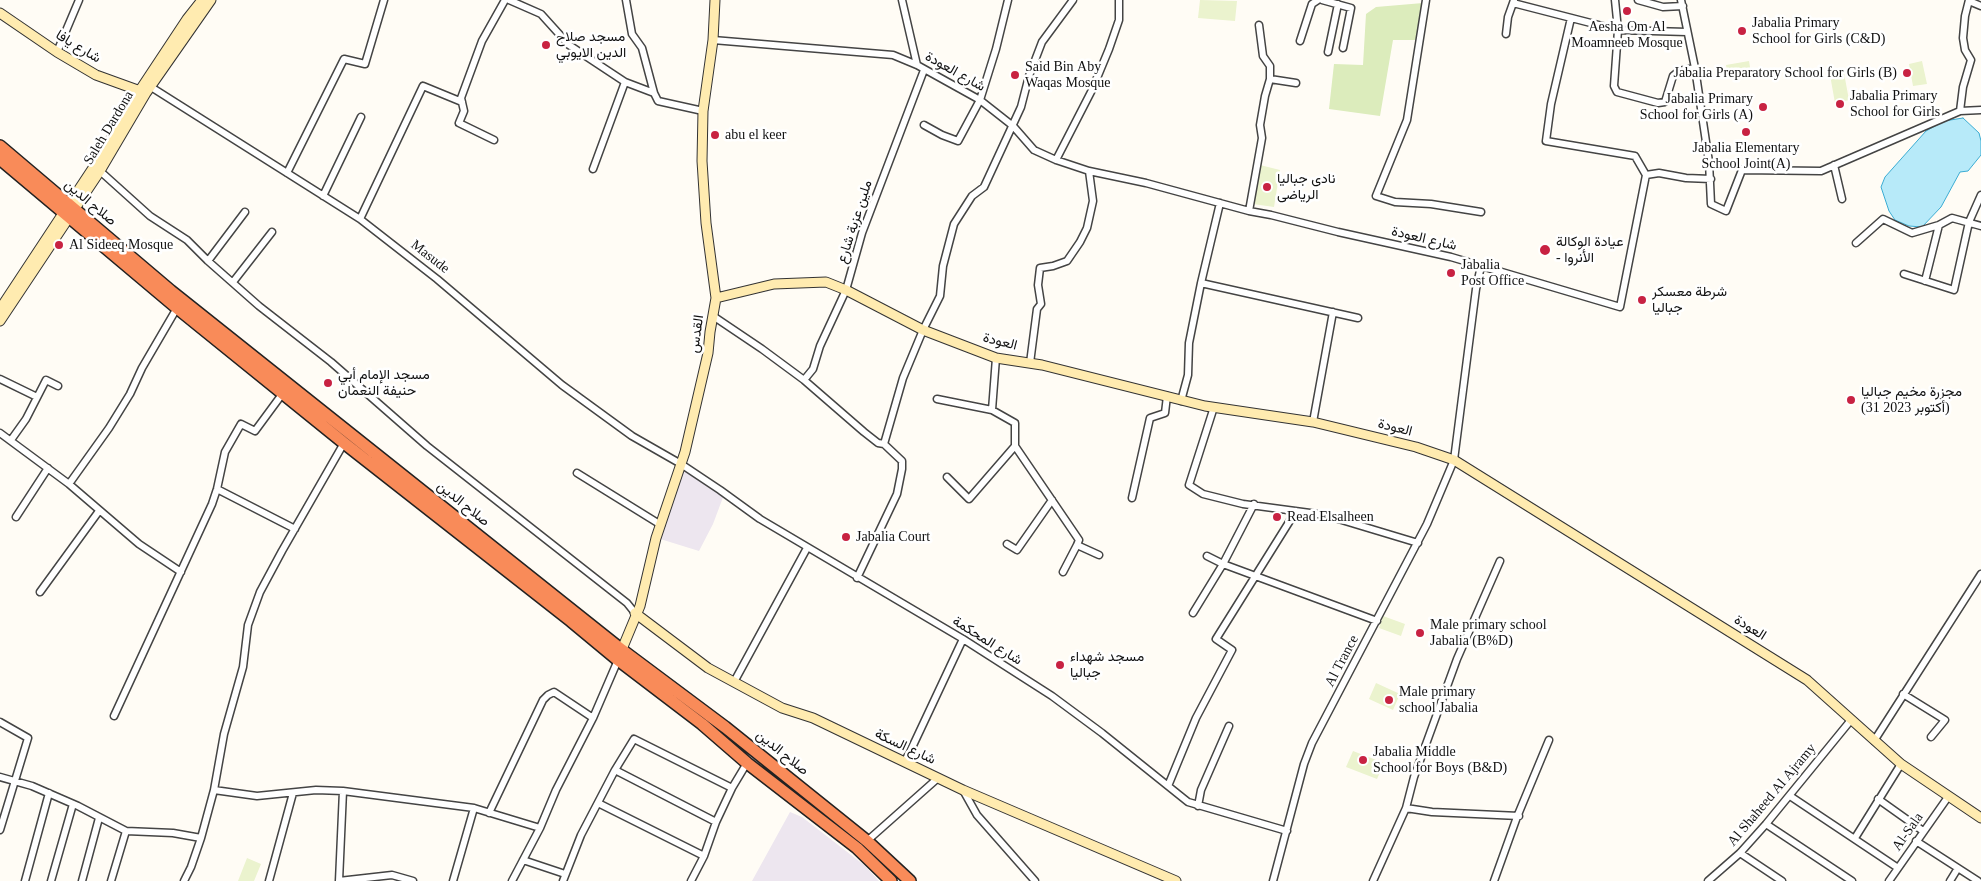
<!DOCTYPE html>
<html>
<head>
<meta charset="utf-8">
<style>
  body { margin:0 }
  canvas { display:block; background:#fffcf5 }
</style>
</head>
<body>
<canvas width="1981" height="881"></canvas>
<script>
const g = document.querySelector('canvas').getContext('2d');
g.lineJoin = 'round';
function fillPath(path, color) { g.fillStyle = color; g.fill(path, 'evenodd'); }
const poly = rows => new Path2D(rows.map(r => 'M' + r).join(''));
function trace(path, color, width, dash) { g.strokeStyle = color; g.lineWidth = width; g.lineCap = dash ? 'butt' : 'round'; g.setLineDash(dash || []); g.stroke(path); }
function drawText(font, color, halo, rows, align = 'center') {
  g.font = font + ' "Times New Roman",Vazirmatn,serif'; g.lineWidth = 5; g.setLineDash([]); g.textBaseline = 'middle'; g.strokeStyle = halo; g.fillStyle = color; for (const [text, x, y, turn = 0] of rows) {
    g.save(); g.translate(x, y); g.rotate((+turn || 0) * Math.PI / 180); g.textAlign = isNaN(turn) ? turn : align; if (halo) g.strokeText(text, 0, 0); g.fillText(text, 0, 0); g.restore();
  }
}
const industrial = poly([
  [681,468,725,492,713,524,699,551,657,538],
  [790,812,802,817,864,865,879,881,752,881]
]);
const green = poly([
  [1423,3,1416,40,1393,40,1380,116,1329,109,1334,64,1363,65,1366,14,1376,7]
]);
const pitch = poly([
  [1200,0,1237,1,1235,21,1198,18],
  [1749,61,1751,73,1728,78,1726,65],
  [1922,61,1927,84,1913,86,1909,64],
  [1844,73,1849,100,1835,103,1830,75],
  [1260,165,1280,170,1274,207,1253,204],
  [1383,616,1405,624,1401,636,1379,628],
  [1376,683,1400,694,1393,710,1369,699],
  [1353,751,1384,763,1377,779,1346,767],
  [247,858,261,864,254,881,238,881]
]);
const water = poly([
  [1963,118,1979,133,1981,141,1981,155,1968,171,1960,172,1941,207,1922,227,1909,226,1895,220,1889,211,1881,187,1885,177,1926,131,1944,121,1963,118]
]);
const street = poly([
  [509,0,541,14,569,45,625,82,654,93,658,101,703,111],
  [626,0,632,34,642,48,654,93],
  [902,0,917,65],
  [1322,0,1351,8,1343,48],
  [1426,0,1407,120,1376,196,1395,202,1431,204,1481,212],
  [1514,0,1513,3,1618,30,1687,32],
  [1615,0,1618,30,1614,86,1617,92,1658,103,1665,102,1673,76,1679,71,1695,68],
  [1638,0,1663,7,1683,6],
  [1681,0,1695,68,1709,162,1711,204,1726,211,1742,170,1821,171,1960,111,1981,110],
  [1969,1,1981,6],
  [1571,18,1551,104,1546,141,1635,156,1646,175],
  [1506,34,1508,17,1513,3],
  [713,40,893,55,917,65,980,100,1013,126,1034,150,1056,160,1089,171,1146,183,1249,211,1271,215,1338,232,1451,257,1620,307,1646,175,1659,173,1686,178,1711,179],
  [1300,41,1312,4,1318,0],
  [57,52,79,0],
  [1328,52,1338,4],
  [1270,79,1296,83],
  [151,87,360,219,437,279,562,385,632,436,681,464,720,490,760,519,963,639,1052,696,1102,733,1188,802,1287,831],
  [1960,111,1963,87,1971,60,1965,50,1963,38,1965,16,1969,0],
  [924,125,942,135,958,141,980,100,996,49,1008,0],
  [494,140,459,123,464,111,461,98,482,41,505,0],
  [1056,160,1092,90,1109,49,1119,20,1119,0],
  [1834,165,1842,199],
  [593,169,625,82],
  [100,171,150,216,187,240,208,261,259,306,331,362,427,446,627,603,635,613],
  [287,173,344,59,365,64,384,0],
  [323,196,361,117],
  [1249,211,1262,138,1260,125,1265,96,1270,79,1270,66,1263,56,1259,25],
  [360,219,423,86,462,102],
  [1856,243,1883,219,1912,233,1939,225,1952,218,1981,226],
  [208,261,245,212],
  [1904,274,1954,290,1969,222,1981,195],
  [1925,281,1939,225],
  [233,282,272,232],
  [1201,283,1358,318],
  [713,316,762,349,804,380,864,432,878,443,884,444,903,378,923,330,940,296,943,266,954,224,972,196,984,187,1021,107,1029,76,1042,42,1073,0],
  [1030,363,1037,309,1041,304,1038,285,1040,268,1053,266,1067,261,1080,242,1087,228,1093,201,1089,171],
  [0,379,37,397],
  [804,380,813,369,820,346,846,290,862,233,924,70],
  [937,399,992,410,1015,423,1015,446,1079,540,1077,545,1099,555],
  [1181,401,1188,375,1189,343,1201,283,1220,203],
  [1214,407,1189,485,1203,494,1243,504,1325,515,1418,543],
  [992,410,996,358],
  [1313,422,1333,312],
  [0,433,69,484,139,544,181,572],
  [11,440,26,419,46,380,58,386],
  [577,473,661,525],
  [947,477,969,499,1015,446],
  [69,484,109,428,130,394,142,368,177,308],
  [217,489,295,529],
  [1132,498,1150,418,1165,413,1167,396],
  [16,517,48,468],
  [1007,544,1017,550,1052,500],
  [1207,556,1223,564,1377,621],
  [1063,572,1077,545],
  [857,578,897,494,902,469,902,461,884,444],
  [40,592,99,511],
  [1193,613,1223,564,1254,504],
  [734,682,807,548],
  [1903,694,1945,720,1931,737],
  [114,716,212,504,217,489,225,452,241,424,255,431,283,393],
  [1874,741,1981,574],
  [904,762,909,754,963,639],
  [615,770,716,822],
  [0,777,32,786,78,806,126,831,173,833,201,838],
  [1168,786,1196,718,1232,650,1216,639,1296,511],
  [214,790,257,796,316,790,343,791,474,808,540,828],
  [963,790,977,815,1035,881],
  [343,791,339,881,392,875,413,881],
  [1790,796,1898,868],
  [1878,799,1923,831],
  [598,803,704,856,691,881],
  [1198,806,1201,790,1229,726],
  [1406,808,1432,812,1519,816],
  [489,813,543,700,548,695,554,692,593,718],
  [1766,824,1852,881],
  [0,830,28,738,0,722],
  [1855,838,1901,764],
  [867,841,938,778],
  [1916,841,1978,881],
  [1740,853,1782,881],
  [704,856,716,822,732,788,747,763],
  [523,860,565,874],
  [25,881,49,793],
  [51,881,73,804],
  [82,881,99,818],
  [111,881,126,831],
  [184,881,191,867,201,838,214,790,224,734,243,667,248,625,260,592,282,551,344,443],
  [269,881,293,793],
  [453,881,474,808],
  [512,881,540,828,556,790,593,718,618,660],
  [563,881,581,835,615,770,634,739,732,788],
  [1273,881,1304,764,1312,743,1427,524,1454,460,1476,289,1481,266],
  [1373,881,1406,808,1414,777,1457,659,1500,561],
  [1494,881,1517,817,1549,740],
  [1708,881,1740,853,1766,824,1851,720],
  [1889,881,1948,797],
  [1950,881,1958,868]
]);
const secondary = poly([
  [0,13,57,52,96,75,143,92],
  [716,298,774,284,826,282,846,290,923,330,996,358,1042,365,1205,406,1313,422,1416,447,1454,460,1807,680,1901,764,1981,818],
  [0,309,93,168,140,90,187,19,202,0],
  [0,321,100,171,146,93,211,0],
  [635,613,708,668,782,708,813,718,963,790,1176,881],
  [620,654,640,606,656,538,685,452,708,353,710,332,716,298,706,223,702,161,703,111,713,40,715,0]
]);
const highway = poly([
  [0,146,171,291,622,650,725,727,867,841,910,881],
  [0,159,177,308,344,443,571,621,618,660,702,724,747,763,857,848,891,881]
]);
const markers = [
  [1627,11,5,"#c82242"],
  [1742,31,5,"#c82242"],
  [546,45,5,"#c82242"],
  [1907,73,5,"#c82242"],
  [1015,75,5,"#c82242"],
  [1840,104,5,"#c82242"],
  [1763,107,5,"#c82242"],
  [1746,132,5,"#c82242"],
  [715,135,5,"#c82242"],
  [1267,187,5,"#c82242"],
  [59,245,5,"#c82242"],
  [1545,250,6,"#c82242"],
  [1451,273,5,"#c82242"],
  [1642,300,5,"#c82242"],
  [328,383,5,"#c82242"],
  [1851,400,5,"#c82242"],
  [1277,517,5,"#c82242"],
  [846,537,5,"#c82242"],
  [1420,633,5,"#c82242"],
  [1060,665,5,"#c82242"],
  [1389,700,5,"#c82242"],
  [1363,760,5,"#c82242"]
];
const poiNames = [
  ["Jabalia Primary",1752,23],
  ["School for Girls (C&D)",1752,39],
  ["Aesha Om Al",1627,27,"center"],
  ["Moamneeb Mosque",1627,43,"center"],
  ["مسجد صلاح",556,37],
  ["الدين الايوبي",556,53],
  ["Said Bin Aby",1025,67],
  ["Waqas Mosque",1025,83],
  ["Jabalia Preparatory School for Girls (B)",1897,73,"right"],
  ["Jabalia Primary",1850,96],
  ["School for Girls",1850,112],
  ["Jabalia Primary",1753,99,"right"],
  ["School for Girls (A)",1753,115,"right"],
  ["abu el keer",725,135],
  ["Jabalia Elementary",1746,148,"center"],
  ["School Joint(A)",1746,164,"center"],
  ["نادى جباليا",1277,179],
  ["الرياضى",1277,195],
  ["عيادة الوكالة",1556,242],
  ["- الأنروا",1556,258],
  ["Al Sideeq Mosque",69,245],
  ["Jabalia",1461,265],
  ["Post Office",1461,281],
  ["شرطة معسكر",1652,292],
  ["جباليا",1652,308],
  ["مسجد الإمام أبي",338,375],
  ["حنيفة النعمان",338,391],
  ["مجزرة مخيم جباليا",1861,392],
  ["(31 أكتوبر 2023)",1861,408],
  ["Read Elsalheen",1287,517],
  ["Jabalia Court",856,537],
  ["Male primary school",1430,625],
  ["Jabalia (B%D)",1430,641],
  ["مسجد شهداء",1070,657],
  ["جباليا",1070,673],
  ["Male primary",1399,692],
  ["school Jabalia",1399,708],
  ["Jabalia Middle",1373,752],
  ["School for Boys (B&D)",1373,768]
];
const streetNames = [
  ["شارع يافا",78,47,31],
  ["شارع العودة",955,72,29],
  ["Saleh Dardona",109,128,-59],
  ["صلاح الدين",90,203,40],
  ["ملين عزبة شارع",855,222,-72],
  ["شارع العودة",1424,239,13],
  ["Masude",430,257,38],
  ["القدس",697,334,-82],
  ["العودة",1000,342,14],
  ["العودة",1395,428,14],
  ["صلاح الدين",463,504,39],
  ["العودة",1750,628,32],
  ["شارع المحكمة",987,641,32],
  ["Al Trance",1342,661,-62],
  ["شارع السكة",905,747,25],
  ["صلاح الدين",782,753,39],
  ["Al Shaheed Al Ajramy",1772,795,-50],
  ["Al-Sala",1908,832,-55]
];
fillPath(industrial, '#ede6ef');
fillPath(green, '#dcecbc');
fillPath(pitch, '#ebf3ce');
fillPath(water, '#b7eaf9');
trace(water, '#3bacd3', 1);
trace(street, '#444', 9);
trace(secondary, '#333', 11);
trace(highway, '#222', 14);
trace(street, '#fff', 6);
trace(secondary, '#ffebb0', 9);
trace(highway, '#f98b59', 11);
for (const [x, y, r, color] of markers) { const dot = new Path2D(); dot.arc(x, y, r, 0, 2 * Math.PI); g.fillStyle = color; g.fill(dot); trace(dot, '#fff', 2); }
drawText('14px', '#111', '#fff', poiNames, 'left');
drawText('14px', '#111', '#fff', streetNames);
</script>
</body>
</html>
